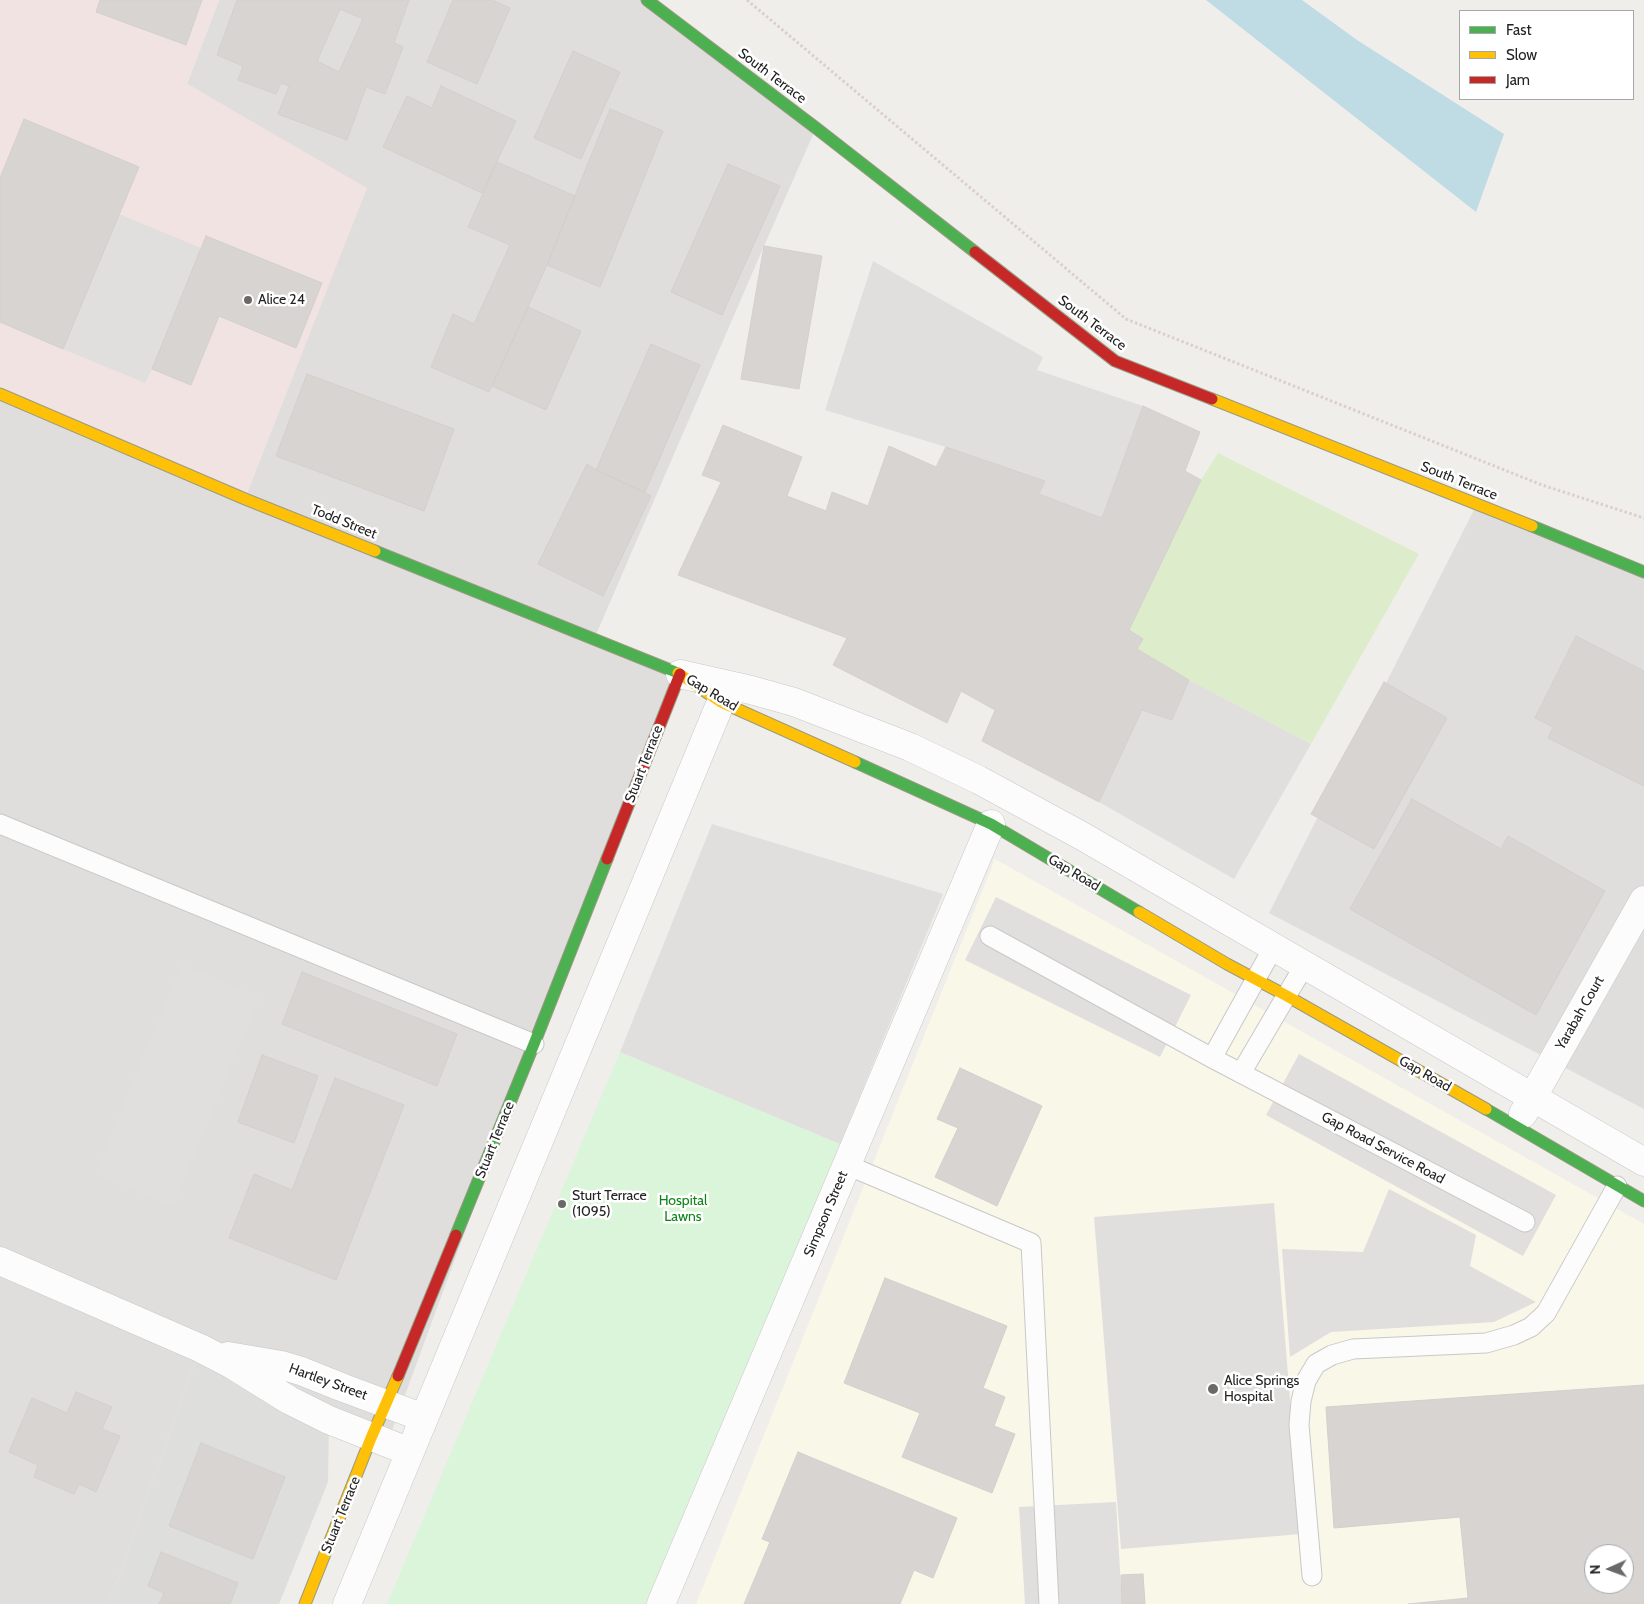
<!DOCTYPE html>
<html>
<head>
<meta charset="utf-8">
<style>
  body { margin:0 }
  #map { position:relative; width:1644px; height:1604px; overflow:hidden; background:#f0eeeb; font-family:Cabin,sans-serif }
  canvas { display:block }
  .legend { position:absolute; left:1459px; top:10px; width:175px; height:90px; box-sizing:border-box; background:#fff; border:1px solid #a7a7a7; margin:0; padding:6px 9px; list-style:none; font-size:15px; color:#222 }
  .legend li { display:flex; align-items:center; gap:10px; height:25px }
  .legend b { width:25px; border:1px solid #a7a7a7 }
  .north { position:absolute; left:1584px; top:1544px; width:50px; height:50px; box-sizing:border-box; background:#fff; border:1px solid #a7a7a7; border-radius:50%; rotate:268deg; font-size:14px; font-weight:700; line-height:20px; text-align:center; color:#222 }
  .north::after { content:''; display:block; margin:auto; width:18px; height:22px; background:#6a6968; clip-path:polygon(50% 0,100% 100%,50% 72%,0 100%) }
</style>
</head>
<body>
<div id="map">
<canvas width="1644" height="1604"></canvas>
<ul class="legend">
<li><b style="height:6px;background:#4caf50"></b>Fast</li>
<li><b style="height:6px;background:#ffc107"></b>Slow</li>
<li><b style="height:6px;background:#c62828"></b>Jam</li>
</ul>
<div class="north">N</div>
</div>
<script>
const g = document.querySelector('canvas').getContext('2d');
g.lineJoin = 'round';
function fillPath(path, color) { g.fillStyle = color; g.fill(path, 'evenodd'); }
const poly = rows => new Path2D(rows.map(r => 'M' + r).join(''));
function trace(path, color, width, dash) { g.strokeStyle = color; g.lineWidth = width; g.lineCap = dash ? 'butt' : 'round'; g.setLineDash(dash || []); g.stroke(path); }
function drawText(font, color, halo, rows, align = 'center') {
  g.font = font + ' Cabin,sans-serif'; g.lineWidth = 5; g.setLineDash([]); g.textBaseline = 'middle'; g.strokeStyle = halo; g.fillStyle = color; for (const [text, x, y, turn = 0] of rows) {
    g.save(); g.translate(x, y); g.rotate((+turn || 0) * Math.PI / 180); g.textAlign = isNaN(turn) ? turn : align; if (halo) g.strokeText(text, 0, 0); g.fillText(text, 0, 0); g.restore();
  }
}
const residential = poly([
  [219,0,647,0,816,128,764,246,595,637,680,674,534,1044,387,1444,200,1348,109,1604,0,1604,0,394,367,189,187,84],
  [1477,504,1644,572,1644,1109,1269,913]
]);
const commercial = poly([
  [0,0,219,0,187,84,367,188,245,499,0,394]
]);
const education = poly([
  [995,859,1644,1224,1644,1604,696,1604],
  [1594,1554,1624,1554,1624,1584,1594,1584]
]);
const religious = poly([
  [200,1348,329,1420,328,1482,279,1604,109,1604]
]);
const grass = poly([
  [1218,453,1419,554,1311,744,1189,680,1137,649,1143,639,1129,630,1201,480]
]);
const park = poly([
  [620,1052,840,1144,645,1604,387,1604]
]);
const parking = poly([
  [119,214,201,248,152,369,145,383,63,349],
  [873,261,1043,357,1037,370,1143,406,1102,518,1039,494,1045,481,946,447,825,410],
  [1189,680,1311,744,1234,879,1099,802,1142,710,1172,720],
  [712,824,943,894,840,1144,620,1052],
  [996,897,1191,995,1160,1057,965,960],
  [181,964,260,997,173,1207,95,1174],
  [1299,1054,1556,1195,1523,1256,1266,1115],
  [1389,1189,1476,1235,1470,1266,1536,1302,1494,1322,1331,1332,1290,1357,1282,1249,1363,1252],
  [1274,1203,1301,1534,1121,1549,1094,1217],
  [1116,1502,1122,1604,1025,1604,1019,1507]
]);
const water = poly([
  [1206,0,1302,0,1357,40,1504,134,1476,212]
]);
const building = poly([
  [100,0,202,0,186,45,96,12,100,0],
  [237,0,409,0,394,43,403,47,385,94,366,87,347,140,278,114,289,86,281,83,276,94,238,80,243,66,217,55,237,0],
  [340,9,363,19,339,72,317,61,340,9],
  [453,0,492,0,510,8,477,84,427,62,453,0],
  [573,51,620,72,581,159,534,138,573,51],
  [441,86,516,121,482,193,383,147,407,96,432,108,441,86],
  [610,109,663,131,600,287,547,265,610,109],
  [24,119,139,167,63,349,0,322,0,178,24,119],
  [497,162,575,196,547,265,489,392,431,367,453,314,474,324,510,245,468,227,497,162],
  [728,164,780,186,722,315,671,292,728,164],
  [206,236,322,283,296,348,219,316,191,385,152,369,206,236],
  [764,246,822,256,799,389,741,379,764,246],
  [528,307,581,331,546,410,492,386,528,307],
  [651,344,700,365,645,492,596,470,651,344],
  [307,374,454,429,424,511,276,456,307,374],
  [1143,406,1200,432,1185,471,1201,480,1129,630,1143,639,1137,649,1189,680,1172,720,1142,710,1099,802,982,741,995,710,961,691,947,723,833,665,847,638,678,575,721,482,702,475,723,425,802,457,787,496,826,511,832,492,868,506,889,446,936,467,946,447,1045,481,1039,494,1102,518,1143,406],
  [587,464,596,470,651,496,603,596,538,564,587,464],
  [1576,636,1644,671,1644,786,1548,738,1553,727,1535,718,1576,636],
  [1384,682,1447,718,1374,849,1311,814,1384,682],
  [1412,799,1501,849,1508,836,1605,891,1536,1015,1350,909,1412,799],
  [302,972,457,1034,437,1086,282,1024,302,972],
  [262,1055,318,1076,294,1143,238,1122,262,1055],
  [960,1068,1042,1106,997,1206,935,1177,958,1128,937,1119,960,1068],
  [335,1078,404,1105,336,1280,229,1238,254,1174,292,1190,335,1078],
  [885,1278,1007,1326,983,1388,1005,1397,994,1426,1015,1434,992,1493,902,1457,920,1413,844,1383,885,1278],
  [1644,1385,1644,1604,1408,1604,1468,1598,1460,1517,1334,1528,1326,1407,1644,1385],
  [1594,1554,1624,1554,1624,1584,1594,1584,1594,1554],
  [76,1392,112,1407,102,1429,120,1436,96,1492,79,1484,74,1494,34,1477,38,1465,9,1452,32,1398,67,1413,76,1392],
  [201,1443,285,1477,253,1559,169,1526,201,1443],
  [798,1452,957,1518,933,1578,914,1570,900,1604,744,1604,770,1542,762,1539,798,1452],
  [161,1552,238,1583,230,1604,159,1604,164,1593,148,1586,161,1552],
  [1143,1574,1145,1604,1122,1604,1121,1575,1143,1574]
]);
const path = poly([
  [747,0,1126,319,1542,485,1644,518]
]);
const lane = poly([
  [0,824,534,1044],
  [990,936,1212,1058,1525,1222],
  [1212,1058,1273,948],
  [1241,1073,1304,966],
  [847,1165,1031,1243,1049,1604],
  [1312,1576,1299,1425,1301,1401,1306,1381,1316,1364,1332,1355,1353,1349,1486,1343,1514,1335,1531,1327,1546,1313,1617,1186]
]);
const street = poly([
  [680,674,751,690,794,702,910,747,979,780,1082,836,1644,1162],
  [1523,1114,1644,900],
  [0,1261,200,1348,231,1364,289,1400,329,1420,410,1452],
  [228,1356,281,1365,301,1371,341,1387,424,1418],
  [347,1604,728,685],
  [661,1604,991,824]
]);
const fast = poly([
  [647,0,816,128,975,252],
  [1532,526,1644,572],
  [375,551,678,673],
  [855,762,991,824,1139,912],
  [1486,1109,1644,1201],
  [456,1235,534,1044,607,859]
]);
const slow = poly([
  [0,394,245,499,375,551],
  [1212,399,1532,526],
  [678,673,721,702,855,762],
  [1139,912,1227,964,1287,996,1486,1109],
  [305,1604,371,1438,398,1376]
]);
const jam = poly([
  [975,252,1115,361,1212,399],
  [607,859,680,674],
  [398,1376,456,1235]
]);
const markers = [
  [248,300,5,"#6a6968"],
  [562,1204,5,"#6a6968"],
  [1213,1389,6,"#6a6968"]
];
const streetNames = [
  ["South Terrace",772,76,37],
  ["South Terrace",1092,323,37],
  ["South Terrace",1459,481,22],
  ["Todd Street",344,522,22],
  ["Gap Road",712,693,31],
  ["Stuart Terrace",644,764,-69],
  ["Gap Road",1074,873,31],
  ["Yarabah Court",1580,1013,-60],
  ["Gap Road",1425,1074,30],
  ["Stuart Terrace",495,1140,-68],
  ["Gap Road Service Road",1383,1148,28],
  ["Simpson Street",826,1214,-67],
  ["Hartley Street",328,1382,20],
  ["Stuart Terrace",341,1515,-68]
];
const poiNames = [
  ["Alice 24",258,300],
  ["Sturt Terrace",572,1196],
  ["(1095)",572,1212],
  ["Alice Springs",1224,1381],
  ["Hospital",1224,1397]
];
const parkNames = [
  ["Hospital",683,1201],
  ["Lawns",683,1217]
];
fillPath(residential, '#dfdedc');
fillPath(commercial, '#f1e3e1');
fillPath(education, '#f8f7e8');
fillPath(religious, '#dededc');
fillPath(grass, '#ddeccb');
fillPath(park, '#daf5da');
fillPath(parking, '#e0dfde');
fillPath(water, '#bfdbe3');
fillPath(building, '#d7d4d2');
trace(building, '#d3d0cc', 1);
trace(lane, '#c9c8c7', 21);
trace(street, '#c9c8c7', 29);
trace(fast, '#999a82', 13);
trace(slow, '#999a82', 13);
trace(jam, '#999a82', 13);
trace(path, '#dccecd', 3, [2.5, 2.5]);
trace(lane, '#fdfcfc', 19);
trace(street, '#fdfcfc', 28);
trace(fast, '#4caf50', 11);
trace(slow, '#ffc107', 11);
trace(jam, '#c62828', 11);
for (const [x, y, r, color] of markers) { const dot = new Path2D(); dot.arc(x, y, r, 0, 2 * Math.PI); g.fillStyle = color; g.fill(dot); trace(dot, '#fff', 2); }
drawText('14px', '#222', '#fff', streetNames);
drawText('14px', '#222', '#fff', poiNames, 'left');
drawText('14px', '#0c8416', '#fff', parkNames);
</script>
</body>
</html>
